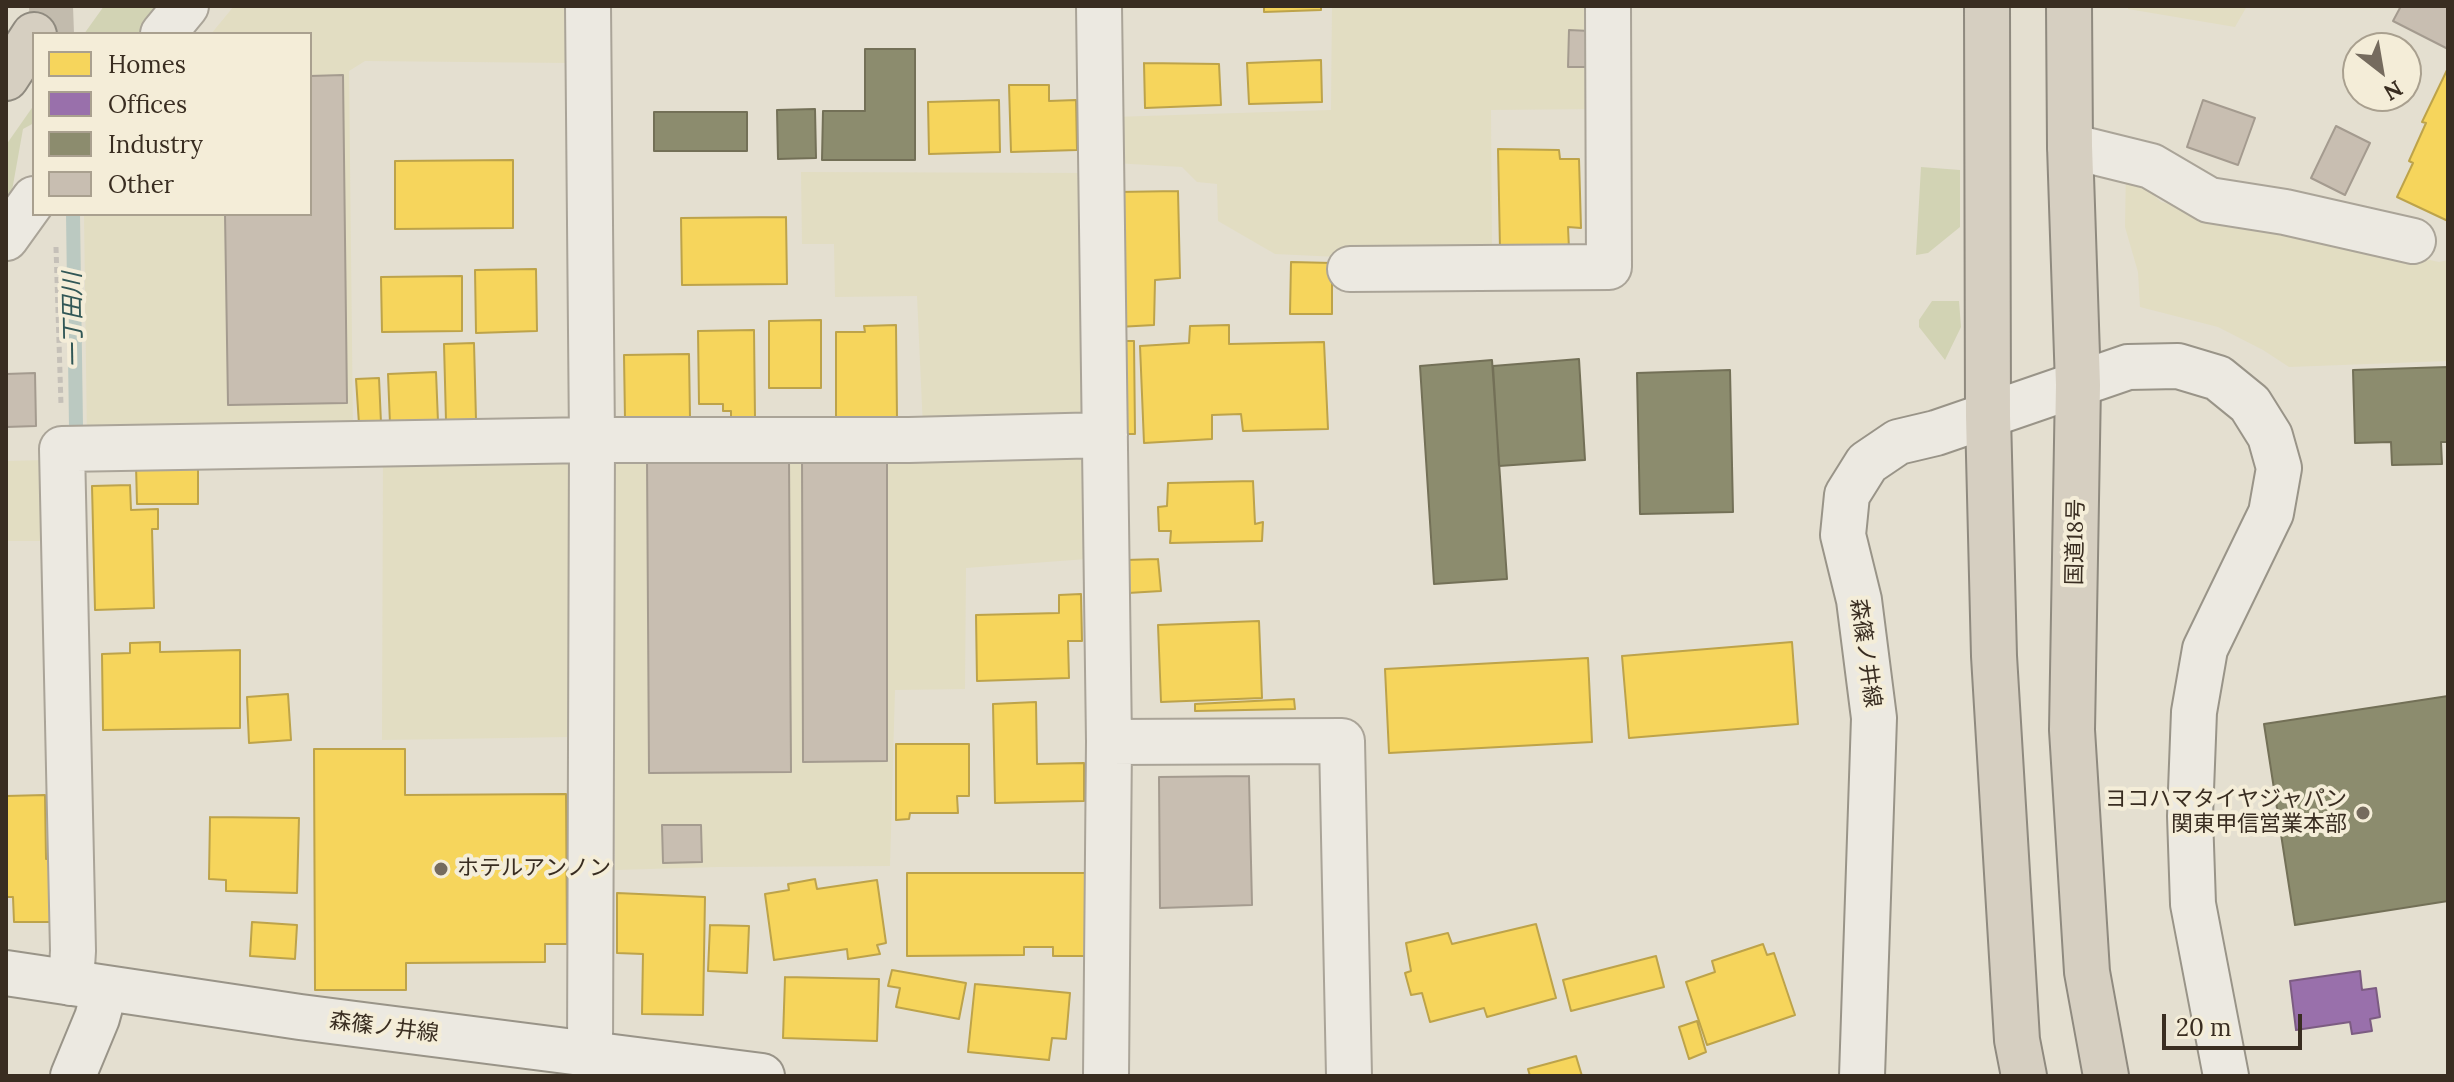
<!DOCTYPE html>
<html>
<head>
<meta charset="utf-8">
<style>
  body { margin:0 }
  #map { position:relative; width:2454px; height:1082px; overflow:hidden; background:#e4dfd0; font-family:Lora,serif }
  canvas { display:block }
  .frame { position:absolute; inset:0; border:8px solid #392d21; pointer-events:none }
  .legend { position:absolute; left:32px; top:32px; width:280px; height:184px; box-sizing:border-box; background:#f4edd8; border:2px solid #a9a08f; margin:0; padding:10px 14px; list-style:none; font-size:24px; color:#392d21 }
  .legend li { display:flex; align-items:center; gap:16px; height:40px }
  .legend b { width:40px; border:2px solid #a9a08f }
  .north { position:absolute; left:2342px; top:32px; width:80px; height:80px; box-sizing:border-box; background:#f4edd8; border:2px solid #a9a08f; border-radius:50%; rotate:149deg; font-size:22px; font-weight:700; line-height:32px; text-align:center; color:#392d21 }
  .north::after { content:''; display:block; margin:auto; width:28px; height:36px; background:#756b5e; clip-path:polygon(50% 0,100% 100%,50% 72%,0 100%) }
  .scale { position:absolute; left:2162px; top:1014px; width:140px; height:36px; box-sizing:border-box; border:4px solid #392d21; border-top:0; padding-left:10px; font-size:24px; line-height:28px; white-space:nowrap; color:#392d21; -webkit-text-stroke:6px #f4edd8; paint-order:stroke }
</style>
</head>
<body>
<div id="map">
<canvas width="2454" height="1082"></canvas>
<div class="frame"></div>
<ul class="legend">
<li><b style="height:22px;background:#f6d55c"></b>Homes</li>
<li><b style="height:22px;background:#9970ab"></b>Offices</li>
<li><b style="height:22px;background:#8c8c6e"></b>Industry</li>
<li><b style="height:22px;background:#c8beb1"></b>Other</li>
</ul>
<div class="north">N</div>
<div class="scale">20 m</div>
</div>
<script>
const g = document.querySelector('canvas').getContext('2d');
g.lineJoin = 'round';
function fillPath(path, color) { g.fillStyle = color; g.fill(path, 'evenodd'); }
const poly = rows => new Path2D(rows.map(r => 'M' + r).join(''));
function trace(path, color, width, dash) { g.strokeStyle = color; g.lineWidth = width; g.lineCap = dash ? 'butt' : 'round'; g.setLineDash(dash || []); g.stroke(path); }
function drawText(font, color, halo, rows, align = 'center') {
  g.font = font + ' Lora,"Noto Sans JP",serif'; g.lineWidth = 8; g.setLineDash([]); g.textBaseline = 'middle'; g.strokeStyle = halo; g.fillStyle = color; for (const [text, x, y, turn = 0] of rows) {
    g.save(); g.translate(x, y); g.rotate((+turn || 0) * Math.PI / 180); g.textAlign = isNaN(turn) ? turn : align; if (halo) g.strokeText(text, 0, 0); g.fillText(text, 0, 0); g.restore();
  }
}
const farmland = poly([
  [234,6,567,6,570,63,365,61,349,71,353,433,87,439,84,214,310,214,310,34,211,34],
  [1332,6,1596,6,1599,109,1491,110,1492,254,1339,257,1275,254,1218,221,1217,184,1197,182,1182,167,1114,163,1113,117,1331,110],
  [2128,6,2247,6,2235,27,2128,9],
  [2126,168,2161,202,2439,262,2448,260,2448,361,2289,367,2263,350,2218,327,2140,307,2138,272,2125,227],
  [801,172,1089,173,1091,422,923,428,917,296,835,297,834,244,802,244],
  [575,453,569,737,382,740,383,454],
  [1082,453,1087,559,966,568,965,689,895,690,890,866,718,867,615,870,613,454],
  [46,460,47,541,6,541,6,461]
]);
const green = poly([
  [104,6,162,6,140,34,84,34],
  [34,105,34,123,23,129,10,202,6,207,6,145],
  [1921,167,1960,170,1960,227,1928,253,1916,255],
  [1932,301,1959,301,1961,327,1945,360,1919,327,1919,320]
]);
const homes = poly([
  [1264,6,1321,6,1321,10,1264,12,1264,6],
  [1321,60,1322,102,1249,104,1247,63,1321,60],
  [1144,63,1219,64,1221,105,1145,108,1144,63],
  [2448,68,2448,221,2397,197,2413,163,2409,161,2426,123,2422,122,2448,68],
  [1009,85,1049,85,1049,101,1076,100,1077,150,1011,152,1009,85],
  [999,100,1000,152,929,154,928,102,999,100],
  [1498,149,1559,150,1560,159,1579,159,1581,228,1568,227,1569,249,1500,249,1498,149],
  [513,160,513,228,395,229,395,161,513,160],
  [1178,191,1180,278,1155,280,1154,325,1118,327,1118,192,1178,191],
  [786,217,787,284,682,285,681,218,786,217],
  [1291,262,1332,263,1332,314,1290,314,1291,262],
  [536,269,537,331,476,333,475,270,536,269],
  [462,276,462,331,382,332,381,277,462,276],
  [821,320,821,388,769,388,769,321,821,320],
  [896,325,897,419,836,419,836,332,865,332,864,326,896,325],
  [1229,325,1229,344,1324,342,1328,429,1243,431,1241,414,1212,415,1212,439,1144,443,1140,346,1189,343,1190,326,1229,325],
  [754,330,755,419,731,419,731,411,723,411,723,404,699,404,698,331,754,330],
  [1125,341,1134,341,1135,434,1124,434,1125,341],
  [474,343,476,420,446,421,444,344,474,343],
  [689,354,690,418,625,420,624,355,689,354],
  [436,372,438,422,390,424,388,374,436,372],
  [379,378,381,423,359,424,356,379,379,378],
  [198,464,198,504,137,504,136,465,198,464],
  [1253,481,1255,524,1263,522,1262,541,1170,543,1171,531,1159,531,1158,507,1167,506,1168,483,1253,481],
  [130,485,131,510,158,509,158,529,152,529,154,608,95,610,92,486,130,485],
  [1158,559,1161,591,1128,593,1126,560,1158,559],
  [1081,594,1082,641,1068,641,1069,678,977,681,976,615,1059,613,1059,595,1081,594],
  [1259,621,1262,698,1161,702,1158,625,1259,621],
  [160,642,160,652,240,650,240,728,103,730,102,654,130,653,130,643,160,642],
  [1792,642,1798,724,1629,738,1622,656,1792,642],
  [1588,658,1592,742,1389,753,1385,669,1588,658],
  [288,694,291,740,249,743,247,697,288,694],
  [1294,699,1295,709,1195,711,1195,704,1294,699],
  [1036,702,1037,764,1084,763,1084,801,995,803,993,704,1036,702],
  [896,744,969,744,969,796,957,796,958,813,910,813,909,819,896,820,896,744],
  [314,749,405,749,405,795,566,794,567,944,545,944,545,962,406,963,406,990,315,990,314,749],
  [45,795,46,859,50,859,51,922,14,922,13,897,6,897,6,796,45,795],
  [210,817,299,818,297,893,226,891,226,880,209,879,210,817],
  [907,873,1086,873,1086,956,1053,956,1053,947,1024,947,1024,955,907,956,907,873],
  [815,879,817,889,877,880,886,943,877,945,880,954,848,959,847,949,774,960,765,894,789,890,788,884,815,879],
  [617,893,705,897,703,1015,642,1014,643,954,617,953,617,893],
  [252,922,297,925,295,959,250,956,252,922],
  [1536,924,1556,998,1487,1017,1484,1008,1430,1022,1422,993,1411,995,1405,973,1411,971,1406,943,1448,933,1452,944,1536,924],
  [710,925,749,926,747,973,708,971,710,925],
  [1763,944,1767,955,1774,953,1795,1015,1707,1045,1686,982,1715,972,1712,961,1763,944],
  [1656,956,1664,987,1571,1011,1563,980,1656,956],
  [892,970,966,983,959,1019,896,1007,900,988,888,986,892,970],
  [785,977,879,979,877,1041,783,1038,785,977],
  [975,984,1070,993,1066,1039,1052,1038,1049,1060,968,1052,975,984],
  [1697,1021,1706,1052,1689,1059,1679,1027,1697,1021],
  [1576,1056,1582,1076,1530,1076,1528,1069,1576,1056]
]);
const offices = poly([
  [2360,971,2362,990,2376,988,2380,1017,2370,1019,2372,1031,2352,1034,2350,1022,2296,1030,2290,981,2360,971]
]);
const industry = poly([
  [865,49,915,49,915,160,822,160,823,111,865,111,865,49],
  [815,109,816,158,778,159,777,110,815,109],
  [654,112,747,112,747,151,654,151,654,112],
  [1579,359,1585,460,1499,466,1493,366,1579,359],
  [1492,360,1507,579,1434,584,1420,366,1492,360],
  [2448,367,2448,442,2441,442,2442,464,2392,465,2391,442,2355,443,2353,370,2448,367],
  [1730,370,1733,512,1640,514,1637,373,1730,370],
  [2448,696,2448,901,2295,925,2264,724,2448,696]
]);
const stream = poly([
  [73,214,76,427]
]);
const building = poly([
  [2401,6,2448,6,2448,49,2393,21,2401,6],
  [1569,30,1590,31,1588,67,1568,67,1569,30],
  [343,75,347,403,228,405,225,214,310,214,310,76,343,75],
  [2203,100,2255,118,2238,165,2187,147,2203,100],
  [2336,126,2370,143,2345,195,2311,178,2336,126],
  [35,373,36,426,6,427,6,374,35,373],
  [802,455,887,455,887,761,803,762,802,455],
  [647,457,789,459,791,772,649,773,647,457],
  [1249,776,1252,905,1160,908,1159,777,1249,776],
  [662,825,701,825,702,862,663,863,662,825]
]);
const streetTunnel = poly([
  [51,6,52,34]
]);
const path = poly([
  [56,247,61,405]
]);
const street = poly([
  [588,6,592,440,590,1053],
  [1099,6,1109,742,1106,1076],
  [163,34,186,6],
  [2070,146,2151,166,2209,200,2285,212,2413,241],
  [6,238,34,199],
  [1350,269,1609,267,1608,6],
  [1109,742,1342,741,1349,1076],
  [71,983,73,951,62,449,592,440,909,440,1105,435]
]);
const secondary = poly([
  [6,973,300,1017,762,1076],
  [73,1076,97,1018,105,989],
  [1862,1076,1874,718,1859,600,1843,535,1847,495,1867,463,1898,442,1936,433,2128,367,2178,366,2218,378,2250,404,2270,436,2279,468,2271,513,2205,649,2194,712,2190,816,2193,904,2226,1076]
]);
const highway = poly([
  [1987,6,1988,416,1994,656,2017,1040,2024,1076],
  [2069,6,2070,146,2078,385,2072,730,2087,972,2106,1076],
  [6,78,34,35]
]);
const markers = [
  [2363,813,8,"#756b5e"],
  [441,869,8,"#756b5e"]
];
const streetNames = [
  ["国道18号",2076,542,-89],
  ["森篠ノ井線",1865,653,82],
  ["森篠ノ井線",384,1028,7]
];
const poiNames = [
  ["ヨコハマタイヤジャパン",2347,800],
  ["関東甲信営業本部",2347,825],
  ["ホテルアンノン",457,869,"left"]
];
const waterNames = [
  ["一丁田川",74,320,-91]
];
fillPath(farmland, '#e2ddc2');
fillPath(green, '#d2d3b4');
fillPath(homes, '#f6d55c');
trace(homes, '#bda34a', 2);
fillPath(offices, '#9970ab');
trace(offices, '#7c5c82', 2);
fillPath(industry, '#8c8c6e');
trace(industry, '#737057', 2);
trace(stream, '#bbc9c1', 14);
fillPath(building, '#c8beb1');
trace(building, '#a49b8f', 2);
trace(streetTunnel, '#c2bbad', 44, [44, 22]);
trace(street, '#aaa498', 48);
trace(secondary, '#999488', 48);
trace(highway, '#8f8a7f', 48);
trace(path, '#c5c0b8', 5, [6, 4]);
trace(street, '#ece9e1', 44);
trace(secondary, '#ece9e1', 44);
trace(highway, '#d6cfc1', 44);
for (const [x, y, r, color] of markers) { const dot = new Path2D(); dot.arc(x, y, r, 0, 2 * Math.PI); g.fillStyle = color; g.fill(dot); trace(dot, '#f4edd8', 3); }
drawText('22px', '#392d21', '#f4edd8', streetNames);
drawText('22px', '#392d21', '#f4edd8', poiNames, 'right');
drawText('italic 24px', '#315756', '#f4edd8', waterNames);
</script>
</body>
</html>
